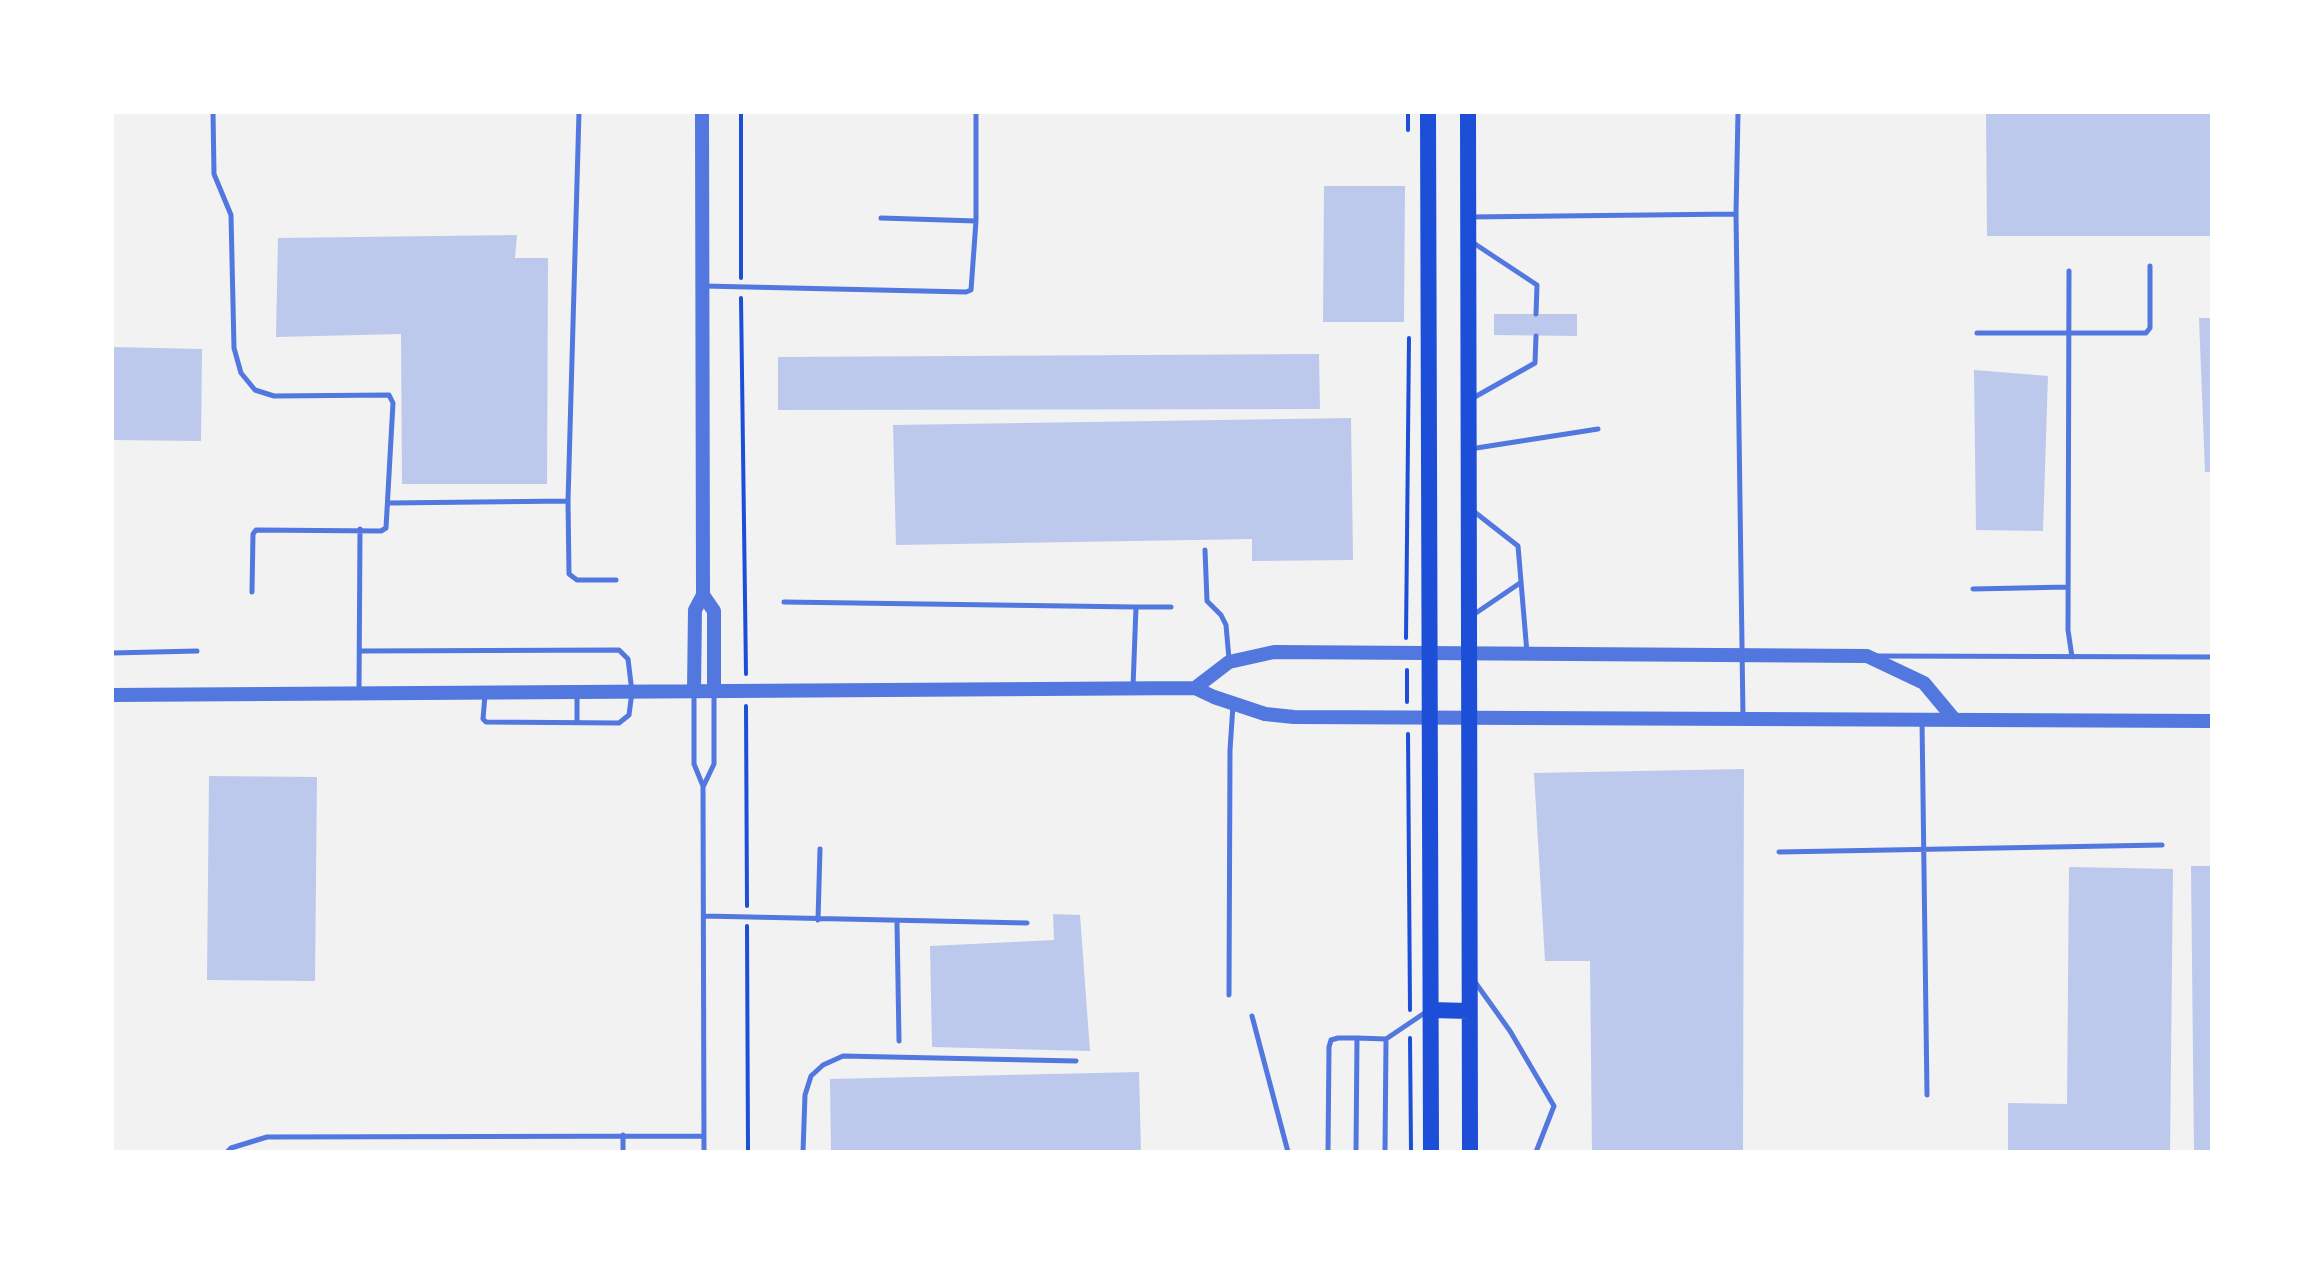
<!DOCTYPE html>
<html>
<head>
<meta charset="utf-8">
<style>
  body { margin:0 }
  #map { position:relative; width:2324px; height:1264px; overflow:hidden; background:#f2f2f2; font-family:"Nunito Sans",sans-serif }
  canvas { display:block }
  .frame { position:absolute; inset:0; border:114px solid #fff; pointer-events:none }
</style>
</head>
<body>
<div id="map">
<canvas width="2324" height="1264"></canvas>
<div class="frame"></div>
</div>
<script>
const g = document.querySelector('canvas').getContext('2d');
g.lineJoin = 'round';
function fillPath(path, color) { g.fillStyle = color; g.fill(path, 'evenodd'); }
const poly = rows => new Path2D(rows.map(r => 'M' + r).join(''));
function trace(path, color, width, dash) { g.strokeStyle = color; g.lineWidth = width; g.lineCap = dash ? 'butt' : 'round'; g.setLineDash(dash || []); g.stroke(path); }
const building = poly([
  [1986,112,2212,112,2212,236,1987,236],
  [1324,186,1405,186,1404,322,1323,322],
  [517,235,515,258,548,258,547,484,402,484,401,334,276,337,278,238],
  [1494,314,1577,314,1577,336,1494,335],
  [2199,318,2212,318,2212,472,2205,472],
  [112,347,202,349,201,441,112,440],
  [1319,354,1320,409,778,410,778,357],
  [1974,370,2048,376,2043,531,1976,530],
  [1351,418,1353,560,1252,561,1252,539,896,545,893,425],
  [1744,769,1743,1152,1592,1152,1590,961,1545,961,1534,773],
  [209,776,317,777,315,981,207,980],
  [2191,866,2212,866,2212,1152,2194,1152],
  [2069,867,2173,869,2170,1152,2008,1152,2008,1103,2067,1104],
  [1053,914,1080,915,1090,1051,932,1047,930,946,1054,940],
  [1139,1072,1141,1152,831,1152,830,1079]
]);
const path = poly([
  [1408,112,1408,130],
  [741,278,741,112],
  [741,298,746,674],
  [1406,638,1409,338],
  [1407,670,1407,702],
  [746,706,747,906],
  [1408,734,1410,1010],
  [747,926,748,1152],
  [1410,1038,1411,1150]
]);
const service = poly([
  [213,112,214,174,231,215,234,348,241,373,255,390,274,396,389,395,393,403,386,528,381,531,256,530,253,534,252,592],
  [1738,112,1736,214,1743,718],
  [1469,217,1736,214],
  [881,218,976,221],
  [1472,242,1537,285,1536,314],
  [2069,271,2068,630,2072,657],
  [704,286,966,292,971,290,976,221,976,112],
  [1977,333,2146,333,2150,328,2150,266],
  [1473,398,1535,363,1536,336],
  [1470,449,1598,429],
  [568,501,569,574,577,580,616,580],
  [389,503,568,501,579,112],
  [1472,510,1518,546,1527,653],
  [1205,550,1207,601,1221,615,1226,625,1229,659],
  [1973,589,2068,587],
  [784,602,1136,607,1133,687],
  [1136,607,1171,607],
  [1473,615,1520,583],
  [360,651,619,650,628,659,632,692,629,715,619,723,486,722,483,719,485,695],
  [112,653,197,651],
  [1877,656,2212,657],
  [359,692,360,529],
  [577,695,577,722],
  [694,695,694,764,703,786,704,1152],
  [1922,720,1927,1095],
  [704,785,714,764,714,693],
  [1779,852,2162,845],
  [704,916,1027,923],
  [818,920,820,849],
  [897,922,899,1041],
  [1475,982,1510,1031,1554,1106,1536,1152],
  [1229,995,1230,750,1233,705],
  [1252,1016,1288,1152],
  [227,1152,231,1148,267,1137,704,1136],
  [623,1152,623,1135],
  [803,1152,805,1095,811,1076,823,1065,843,1056,1076,1061],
  [1328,1152,1329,1047,1331,1040,1338,1038,1357,1038],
  [1356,1152,1357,1038,1386,1039],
  [1385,1152,1386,1039,1426,1012]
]);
const tertiary = poly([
  [703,595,714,611,714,691],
  [1195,688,1229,662,1274,652,1867,656,1924,683,1954,719],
  [694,691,695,610,703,595,702,112],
  [112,695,1195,688,1214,697,1265,714,1294,717,2212,721]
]);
const primary = poly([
  [1428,112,1431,1152],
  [1468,112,1470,1152],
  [1431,1010,1469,1011]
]);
fillPath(building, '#bdc9ec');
trace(path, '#1d4ed8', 4);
trace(service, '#5277de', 5);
trace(tertiary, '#5277de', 14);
trace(primary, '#1d4ed8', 16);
</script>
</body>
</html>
